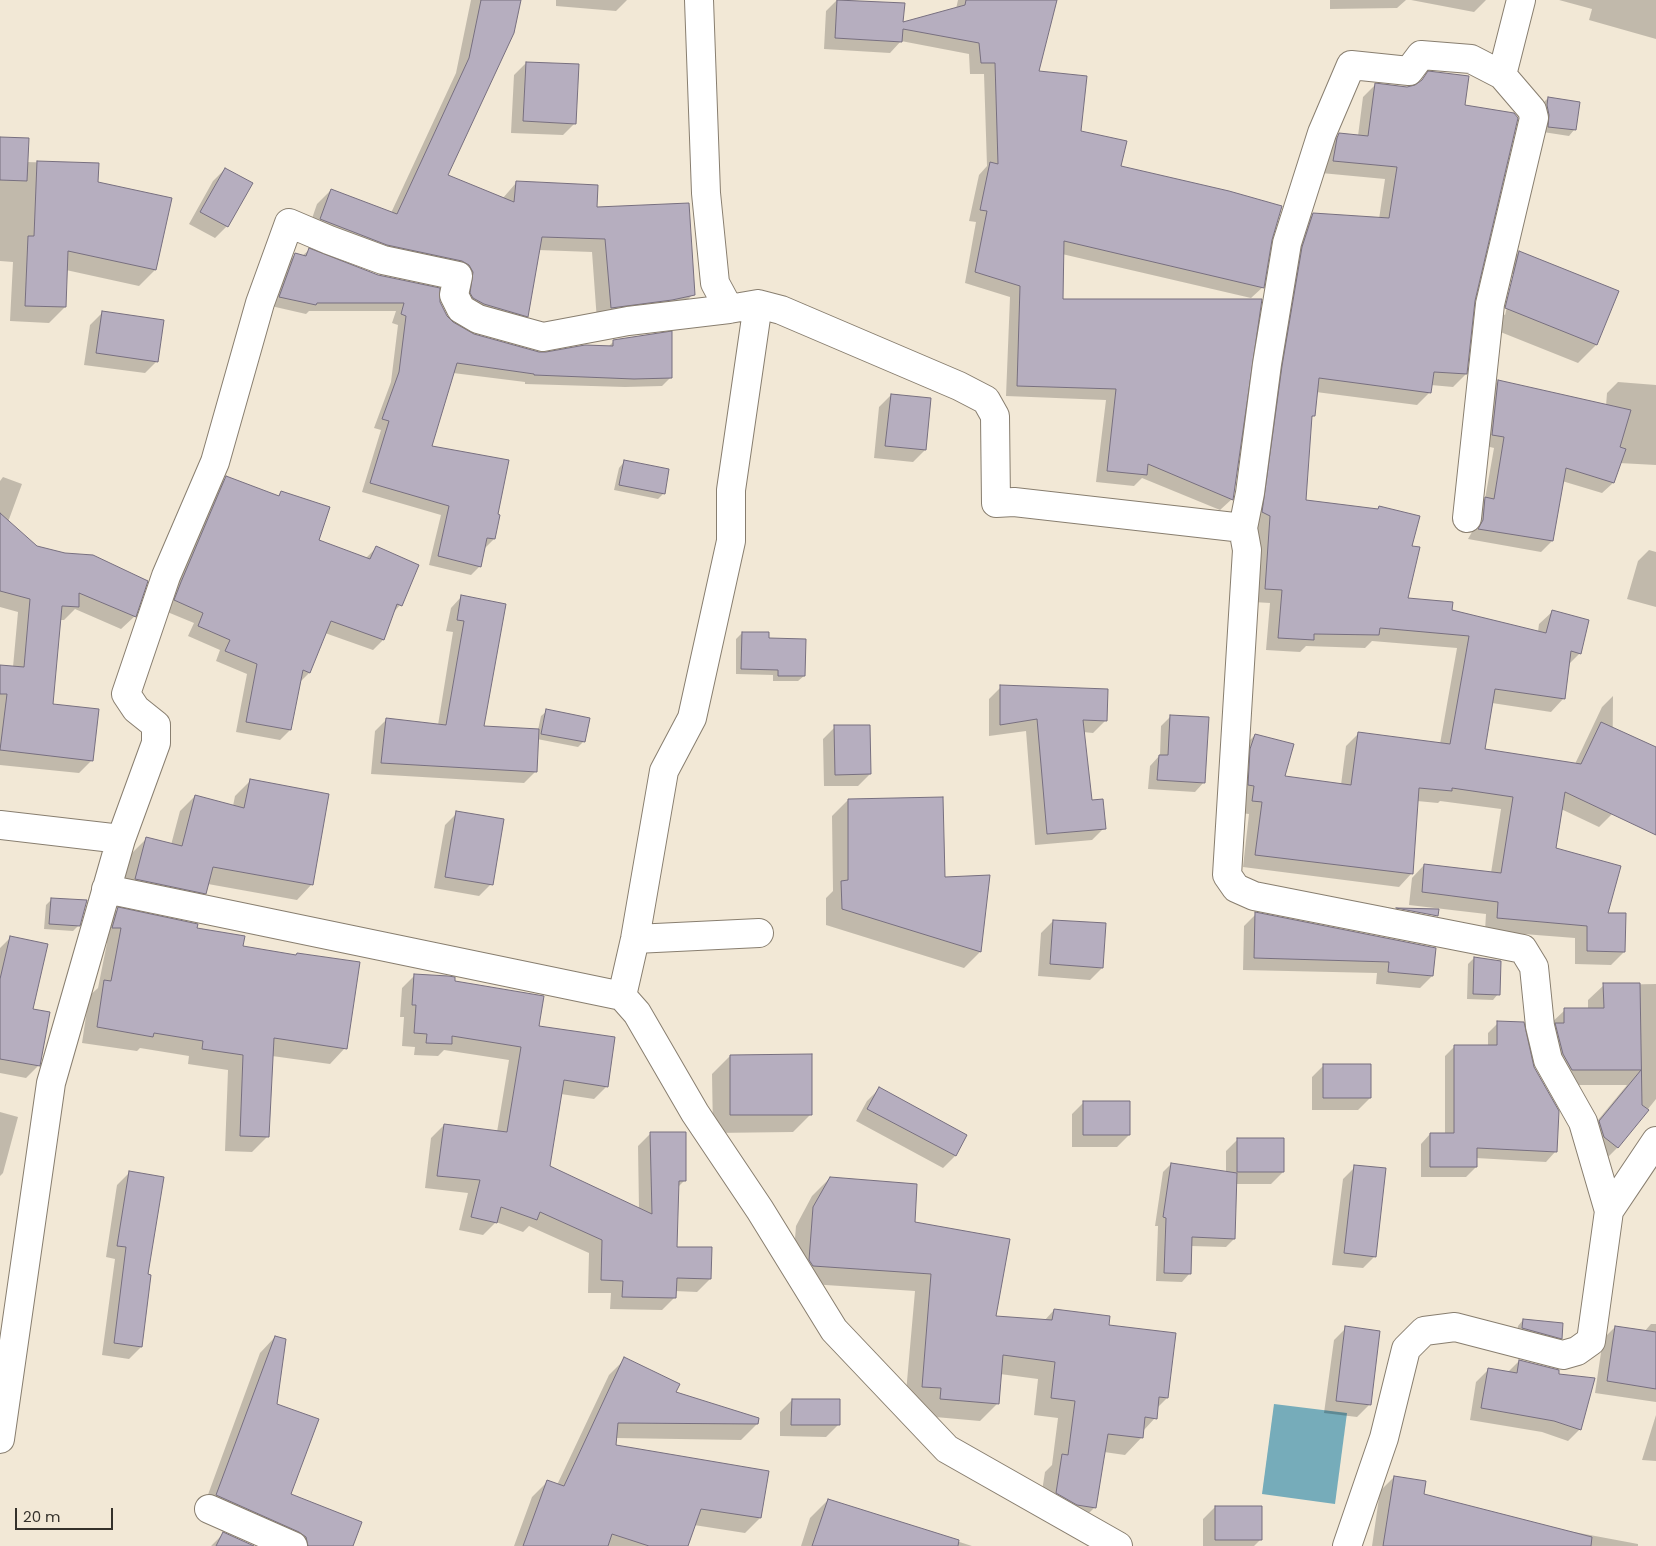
<!DOCTYPE html>
<html>
<head>
<meta charset="utf-8">
<style>
  body { margin:0 }
  #map { position:relative; width:1656px; height:1546px; overflow:hidden; background:#f2e8d6; font-family:Poppins,sans-serif }
  canvas { display:block }
  .scale { position:absolute; left:15px; top:1508px; width:98px; height:22px; box-sizing:border-box; border:2px solid #35312b; border-top:0; padding-left:6px; font-size:15px; line-height:18px; white-space:nowrap; color:#35312b; -webkit-text-stroke:4px #f2e8d6; paint-order:stroke }
</style>
</head>
<body>
<div id="map">
<canvas width="1656" height="1546"></canvas>
<div class="scale">20 m</div>
</div>
<script>
const g = document.querySelector('canvas').getContext('2d');
g.lineJoin = 'round';
function fillPath(path, color) { g.fillStyle = color; g.fill(path, 'evenodd'); }
const poly = rows => new Path2D(rows.map(r => 'M' + r).join(''));
function trace(path, color, width, dash) { g.strokeStyle = color; g.lineWidth = width; g.lineCap = dash ? 'butt' : 'round'; g.setLineDash(dash || []); g.stroke(path); }
const water = poly([
  [1274,1404,1347,1413,1335,1504,1262,1494]
]);
const shadow = poly([
  [471,0,520,0,446,175,503,198,516,183,596,209,693,294,680,308,597,321,592,252,538,250,527,316,514,330,470,318,460,286,307,233,317,204,331,190,391,213,456,73],
  [556,0,627,0,616,11,556,6],
  [837,0,903,4,902,23,956,9,958,0,1048,0,1037,72,1080,132,1120,167,1270,240,1263,287,1251,298,1062,254,1061,300,1232,499,1220,510,1142,478,1134,486,1096,482,1106,400,1006,396,1010,297,965,283,976,222,969,221,979,175,987,166,984,74,970,74,969,54,901,41,890,53,824,49,826,11],
  [1330,0,1406,0,1397,8,1330,9],
  [1411,0,1486,0,1474,12],
  [1559,0,1656,0,1656,39,1589,20,1592,9],
  [526,63,575,123,563,135,511,133,514,75],
  [1429,73,1468,76,1463,106,1474,300,1466,374,1453,387,1431,385,1430,392,1417,405,1316,392,1314,415,1310,419,1304,501,1377,510,1379,507,1411,546,1407,599,1538,632,1539,624,1552,612,1580,653,1568,665,1563,699,1551,712,1492,703,1484,750,1575,764,1602,707,1613,696,1612,814,1599,827,1561,809,1555,849,1606,914,1624,952,1611,965,1575,964,1575,938,1485,931,1486,914,1409,905,1412,878,1424,865,1491,873,1501,809,1440,801,1438,803,1417,801,1411,874,1399,887,1243,867,1249,814,1240,813,1242,748,1255,735,1283,777,1341,785,1346,746,1359,733,1440,744,1457,648,1372,641,1365,648,1306,646,1300,652,1266,650,1270,603,1253,602,1258,528,1250,525,1300,227,1313,214,1379,219,1385,179,1321,173,1327,147,1340,134,1358,136,1363,97,1376,84,1407,88,1415,87],
  [1548,98,1574,130,1569,136,1543,132,1542,104],
  [0,138,26,162,98,164,97,183,170,199,155,270,139,286,66,270,65,307,49,323,10,321,13,262,0,261],
  [225,169,227,226,215,238,189,224,213,181],
  [309,250,439,302,446,317,452,323,473,335,539,353,608,347,614,341,671,377,662,386,625,387,525,384,525,382,453,373,431,447,497,515,494,539,485,548,480,566,471,575,429,565,441,515,362,492,381,430,374,428,391,382,398,325,392,323,396,311,309,311,306,314,271,306,286,264,295,255,302,256],
  [1519,252,1617,292,1596,345,1578,363,1488,327,1501,270],
  [1512,274,1515,274,1505,315,1503,314],
  [102,313,157,361,145,373,84,365,90,325],
  [1498,381,1606,406,1607,393,1618,382,1656,385,1656,465,1619,463,1613,483,1602,493,1562,481,1552,541,1541,552,1468,539,1472,532,1475,509,1485,499,1494,448,1482,445,1487,392],
  [891,395,925,450,913,462,874,458,879,407],
  [624,462,664,493,658,499,614,490,619,468],
  [3,477,22,484,8,522,36,547,135,616,121,629,75,609,64,620,59,620,52,705,92,760,79,773,0,765,0,666,13,667,18,612,0,607,0,481],
  [226,478,278,496,281,492,317,541,366,558,376,548,400,605,393,613,383,640,373,650,325,633,309,673,300,682,290,730,280,740,236,732,247,674,216,661,220,650,188,636,194,623,165,611,216,488],
  [1649,550,1656,552,1656,607,1627,599,1638,561],
  [462,596,483,727,538,730,541,716,547,711,584,741,578,747,537,739,535,772,524,783,371,774,375,731,386,720,438,725,453,632,446,631,451,608],
  [742,633,767,639,804,676,798,681,773,681,773,675,736,674,736,639],
  [1001,687,1105,721,1093,733,1083,732,1091,802,1104,828,1092,840,1035,845,1026,731,989,736,989,699],
  [1171,716,1204,782,1195,792,1148,789,1150,766,1160,755,1161,726],
  [835,727,870,774,858,786,824,786,823,739],
  [250,781,312,884,297,900,208,884,205,893,190,908,121,894,131,854,146,839,171,845,180,811,195,796,233,806,235,796],
  [848,800,944,878,989,877,980,952,964,968,826,925,826,898,833,891,832,816],
  [457,813,491,884,479,896,434,888,445,825],
  [52,899,79,925,73,931,44,929,46,905],
  [118,909,195,929,242,947,295,956,345,1048,330,1064,272,1056,268,1136,252,1152,225,1151,228,1070,188,1064,189,1056,140,1048,137,1051,82,1043,89,996,98,988,107,943,97,943,103,924],
  [1256,914,1432,976,1420,988,1376,984,1377,973,1243,970,1244,926],
  [1053,921,1102,968,1090,980,1038,976,1041,933],
  [11,937,32,1010,38,1066,26,1078,0,1073,0,948],
  [1474,958,1499,962,1498,994,1493,1000,1467,999,1468,964],
  [415,975,453,982,537,1027,607,1086,594,1099,561,1094,549,1167,639,1209,638,1146,651,1133,685,1180,677,1188,676,1248,710,1279,697,1292,675,1291,675,1297,662,1310,610,1309,611,1293,588,1293,589,1253,529,1226,523,1232,496,1222,483,1235,459,1230,468,1193,425,1188,431,1138,444,1125,497,1132,509,1060,444,1050,438,1056,414,1055,415,1047,402,1046,404,1017,400,1017,402,988],
  [1656,984,1656,1099,1617,1148,1602,1163,1584,1137,1627,1085,1556,1085,1549,1025,1565,1010,1588,1010,1588,1000,1604,985],
  [1498,1023,1555,1152,1546,1162,1476,1158,1476,1167,1466,1177,1421,1177,1421,1144,1430,1134,1445,1134,1445,1056,1455,1046,1488,1046,1488,1033],
  [730,1056,811,1114,793,1132,713,1133,712,1074],
  [1324,1065,1370,1098,1358,1110,1312,1110,1312,1077],
  [879,1089,966,1136,955,1156,943,1168,856,1121,867,1101],
  [1084,1102,1129,1135,1117,1147,1072,1147,1072,1114],
  [0,1112,18,1117,3,1173,0,1176],
  [1238,1139,1283,1172,1271,1184,1236,1184,1234,1239,1226,1247,1191,1246,1190,1273,1182,1282,1156,1281,1158,1226,1155,1226,1163,1172,1171,1164,1226,1172,1226,1151],
  [1355,1167,1375,1256,1363,1268,1332,1265,1343,1179],
  [129,1173,147,1276,141,1347,129,1359,102,1355,115,1259,106,1257,117,1185],
  [830,1178,913,1223,995,1317,1044,1321,1054,1310,1108,1326,1167,1398,1157,1408,1155,1418,1143,1431,1142,1437,1125,1455,1104,1452,1095,1507,1077,1525,1039,1510,1045,1472,1052,1465,1058,1418,1034,1415,1038,1379,1000,1374,997,1404,980,1421,924,1416,925,1405,905,1404,915,1291,796,1283,792,1277,796,1226,812,1196],
  [1523,1320,1561,1338,1555,1344,1517,1334,1518,1326],
  [1651,1324,1656,1324,1656,1402,1595,1393,1603,1339,1615,1327,1644,1332],
  [1346,1328,1369,1405,1357,1417,1324,1413,1334,1340],
  [275,1337,276,1405,290,1495,352,1546,282,1546,202,1511,260,1353],
  [625,1359,675,1393,757,1424,741,1440,615,1438,614,1446,760,1518,745,1533,694,1525,687,1546,514,1546,532,1497,547,1482,557,1485,609,1375],
  [1519,1361,1558,1375,1580,1429,1568,1441,1542,1432,1470,1420,1476,1382,1488,1370,1507,1373],
  [792,1400,838,1425,826,1437,780,1436,780,1412],
  [1656,1415,1656,1461,1642,1460],
  [1394,1477,1423,1495,1563,1530,1638,1544,1638,1546,1372,1546,1380,1491],
  [828,1500,972,1546,801,1546,810,1518],
  [1215,1507,1260,1540,1254,1546,1203,1546,1203,1519],
  [223,1534,251,1546,211,1546]
]);
const building = poly([
  [481,0,521,0,514,33,448,175,514,202,516,181,598,185,597,207,689,203,695,295,672,300,611,308,605,239,542,237,528,317,484,304,473,298,470,293,473,272,469,265,462,261,387,245,320,219,331,189,397,214,469,58,481,0],
  [837,0,905,3,903,22,965,5,966,0,1057,0,1039,71,1087,76,1081,131,1127,141,1121,166,1229,191,1282,206,1272,240,1264,288,1064,241,1063,299,1262,299,1233,500,1148,464,1147,475,1107,471,1116,389,1017,386,1020,286,975,272,987,211,980,210,990,162,998,164,995,63,981,63,979,43,903,29,902,42,835,38,837,0],
  [526,62,579,64,576,124,523,121,526,62],
  [1428,71,1469,76,1465,105,1514,113,1518,118,1475,301,1467,374,1434,372,1431,393,1319,378,1315,416,1312,416,1306,500,1378,509,1379,506,1420,516,1412,546,1420,547,1408,598,1453,602,1452,610,1546,633,1552,610,1589,620,1581,654,1571,651,1565,699,1495,689,1485,749,1581,764,1601,722,1656,747,1656,835,1565,792,1556,848,1621,866,1608,913,1626,913,1625,952,1587,951,1587,926,1497,918,1498,902,1422,892,1424,864,1501,873,1513,797,1452,788,1452,791,1419,788,1413,874,1255,855,1262,802,1252,801,1254,786,1248,785,1250,749,1255,734,1294,744,1285,776,1351,785,1358,732,1450,744,1469,636,1380,628,1379,635,1314,634,1314,640,1278,638,1282,590,1265,589,1270,516,1262,512,1282,366,1302,247,1313,213,1389,218,1397,167,1333,161,1337,138,1339,133,1368,136,1375,83,1407,87,1415,85,1422,80,1428,71],
  [1548,97,1580,102,1576,130,1548,127,1549,115,1547,105,1548,97],
  [0,137,29,138,27,181,0,180,0,137],
  [37,161,99,163,98,182,172,198,156,270,68,251,66,307,25,306,28,236,34,236,37,161],
  [225,168,253,183,228,227,200,212,225,168],
  [309,248,378,275,440,288,440,302,447,316,453,322,474,334,539,352,546,352,585,345,613,346,613,340,672,331,672,378,634,379,534,375,534,374,457,363,432,446,509,460,498,514,500,515,495,539,487,538,481,567,438,556,449,506,370,483,389,421,382,419,399,372,406,316,401,314,404,303,317,303,316,305,279,297,295,253,306,256,309,248],
  [1519,251,1619,291,1597,345,1505,308,1519,251],
  [102,311,164,320,158,362,96,353,102,311],
  [1498,380,1631,410,1620,447,1626,449,1614,483,1566,468,1553,541,1478,529,1483,520,1485,497,1494,499,1504,437,1492,435,1498,380],
  [891,394,931,398,926,450,885,446,891,394],
  [624,460,669,469,665,494,619,485,624,460],
  [226,476,279,496,281,491,330,507,319,540,370,559,376,546,419,565,402,606,397,604,384,640,331,621,310,673,303,670,291,730,246,722,257,664,225,651,230,640,198,626,203,613,174,600,181,582,226,476],
  [0,513,37,546,65,553,93,555,148,581,136,617,79,593,79,607,62,606,53,704,99,709,93,761,0,750,7,694,0,694,0,665,24,667,30,599,0,591,0,513],
  [461,595,506,604,484,726,539,729,537,772,381,763,386,718,446,725,464,621,457,620,461,595],
  [742,632,769,632,769,638,806,639,805,676,778,676,778,670,741,669,742,632],
  [1000,685,1108,689,1107,721,1083,720,1092,800,1103,799,1106,829,1047,834,1037,719,1000,725,1000,685],
  [546,709,590,718,585,742,541,734,546,709],
  [1170,715,1209,717,1205,783,1157,780,1159,755,1168,755,1170,715],
  [834,725,870,725,871,774,835,775,834,725],
  [250,779,329,794,313,885,213,867,206,894,135,879,146,837,182,846,195,795,244,808,250,779],
  [943,797,945,877,990,875,981,952,842,909,841,881,848,880,848,799,943,797],
  [456,811,504,819,493,885,445,877,456,811],
  [51,898,87,900,80,926,49,924,51,898],
  [118,907,198,924,197,928,245,936,243,946,296,955,297,953,360,962,347,1049,274,1038,269,1137,240,1136,243,1055,202,1049,203,1041,154,1033,153,1037,97,1027,104,980,111,981,121,928,112,928,118,907],
  [1396,908,1439,909,1438,916,1396,908],
  [1255,912,1436,948,1433,976,1388,972,1389,962,1254,958,1255,912],
  [1053,920,1106,923,1103,968,1050,964,1053,920],
  [10,936,48,944,33,1009,50,1012,40,1066,0,1059,0,979,10,936],
  [1474,957,1501,961,1500,995,1473,994,1474,957],
  [414,974,448,976,455,977,455,981,544,996,539,1026,615,1037,608,1087,564,1080,550,1166,652,1214,650,1132,686,1132,686,1181,679,1181,677,1247,712,1247,711,1279,677,1278,676,1298,622,1297,623,1281,601,1280,602,1240,540,1212,537,1220,501,1207,497,1223,471,1217,480,1180,437,1176,444,1124,507,1132,521,1047,452,1036,452,1044,426,1043,427,1034,414,1033,416,1005,412,1005,414,974],
  [1603,983,1640,983,1642,1105,1649,1110,1618,1148,1604,1137,1599,1121,1641,1070,1572,1070,1563,1054,1555,1023,1564,1023,1564,1008,1604,1008,1603,983],
  [1497,1021,1524,1022,1534,1067,1559,1111,1557,1152,1477,1148,1477,1167,1430,1167,1430,1133,1454,1133,1454,1045,1497,1045,1497,1021],
  [812,1054,812,1115,730,1115,730,1055,812,1054],
  [1323,1064,1371,1064,1371,1098,1323,1098,1323,1064],
  [879,1087,967,1135,956,1156,867,1109,879,1087],
  [1083,1101,1130,1101,1130,1135,1083,1135,1083,1101],
  [1237,1138,1284,1138,1284,1172,1237,1172,1237,1138],
  [1171,1163,1237,1173,1235,1239,1192,1237,1191,1274,1164,1273,1166,1218,1163,1217,1171,1163],
  [1354,1165,1386,1168,1376,1257,1344,1253,1354,1165],
  [129,1171,164,1177,148,1274,151,1275,142,1347,114,1343,126,1247,117,1246,129,1171],
  [830,1177,917,1184,915,1222,1010,1239,996,1316,1052,1320,1054,1309,1110,1316,1109,1325,1176,1333,1168,1398,1159,1397,1157,1419,1145,1417,1143,1438,1108,1434,1096,1508,1077,1505,1056,1493,1062,1454,1068,1455,1075,1401,1051,1398,1055,1362,1003,1355,999,1404,940,1399,941,1388,922,1387,931,1274,813,1266,809,1260,813,1207,830,1177],
  [1523,1319,1563,1323,1562,1339,1522,1328,1523,1319],
  [1345,1326,1380,1331,1371,1405,1336,1401,1345,1326],
  [1615,1326,1656,1332,1656,1389,1607,1381,1615,1326],
  [275,1336,286,1339,277,1404,319,1419,291,1494,362,1522,353,1546,308,1546,306,1537,299,1532,216,1495,275,1336],
  [624,1357,680,1384,676,1392,759,1418,758,1424,618,1423,616,1445,769,1471,761,1518,701,1509,688,1546,649,1546,612,1534,608,1546,523,1546,547,1480,564,1486,624,1357],
  [1519,1360,1559,1370,1559,1374,1595,1378,1581,1430,1554,1421,1481,1408,1488,1368,1517,1373,1519,1360],
  [792,1399,840,1399,840,1425,791,1425,792,1399],
  [1394,1476,1426,1481,1424,1494,1592,1537,1591,1546,1383,1546,1394,1476],
  [828,1499,959,1540,958,1546,812,1546,828,1499],
  [1215,1506,1262,1506,1262,1540,1215,1540,1215,1506],
  [223,1532,254,1546,216,1546,223,1532]
]);
const minor = poly([
  [699,0,706,193,715,283,729,309,758,304,781,310,959,386,986,400,995,416,996,503,1014,502,1243,528],
  [1502,75,1471,59,1421,55,1409,71,1351,65,1322,133,1287,243,1267,364,1250,493,1243,528,1247,550,1227,875,1236,888,1254,896,1523,949,1534,967,1540,1026,1548,1060,1583,1122,1609,1211],
  [758,304,731,490,731,541,692,718,664,771,635,939,622,996,637,1013,695,1113,760,1210,834,1330,947,1449,1118,1546],
  [1467,518,1490,304,1534,118,1532,110,1502,75,1521,0],
  [0,825,121,839],
  [106,889,622,996],
  [635,939,759,933],
  [0,1439,51,1083,121,839,156,743,156,725,136,709,126,694,166,576,215,462,260,303,289,223,329,240,383,260,458,276,454,295,461,309,478,319,543,337,628,321,729,309],
  [209,1509,293,1546],
  [1347,1546,1384,1438,1406,1349,1424,1331,1455,1327,1563,1355,1577,1351,1591,1341,1609,1211,1656,1141]
]);
fillPath(water, '#76acba');
fillPath(shadow, '#0003');
fillPath(building, '#b6aebf');
trace(building, '#776f7f', 1);
trace(minor, '#887e6f', 30);
trace(minor, '#fff', 28);
</script>
</body>
</html>
